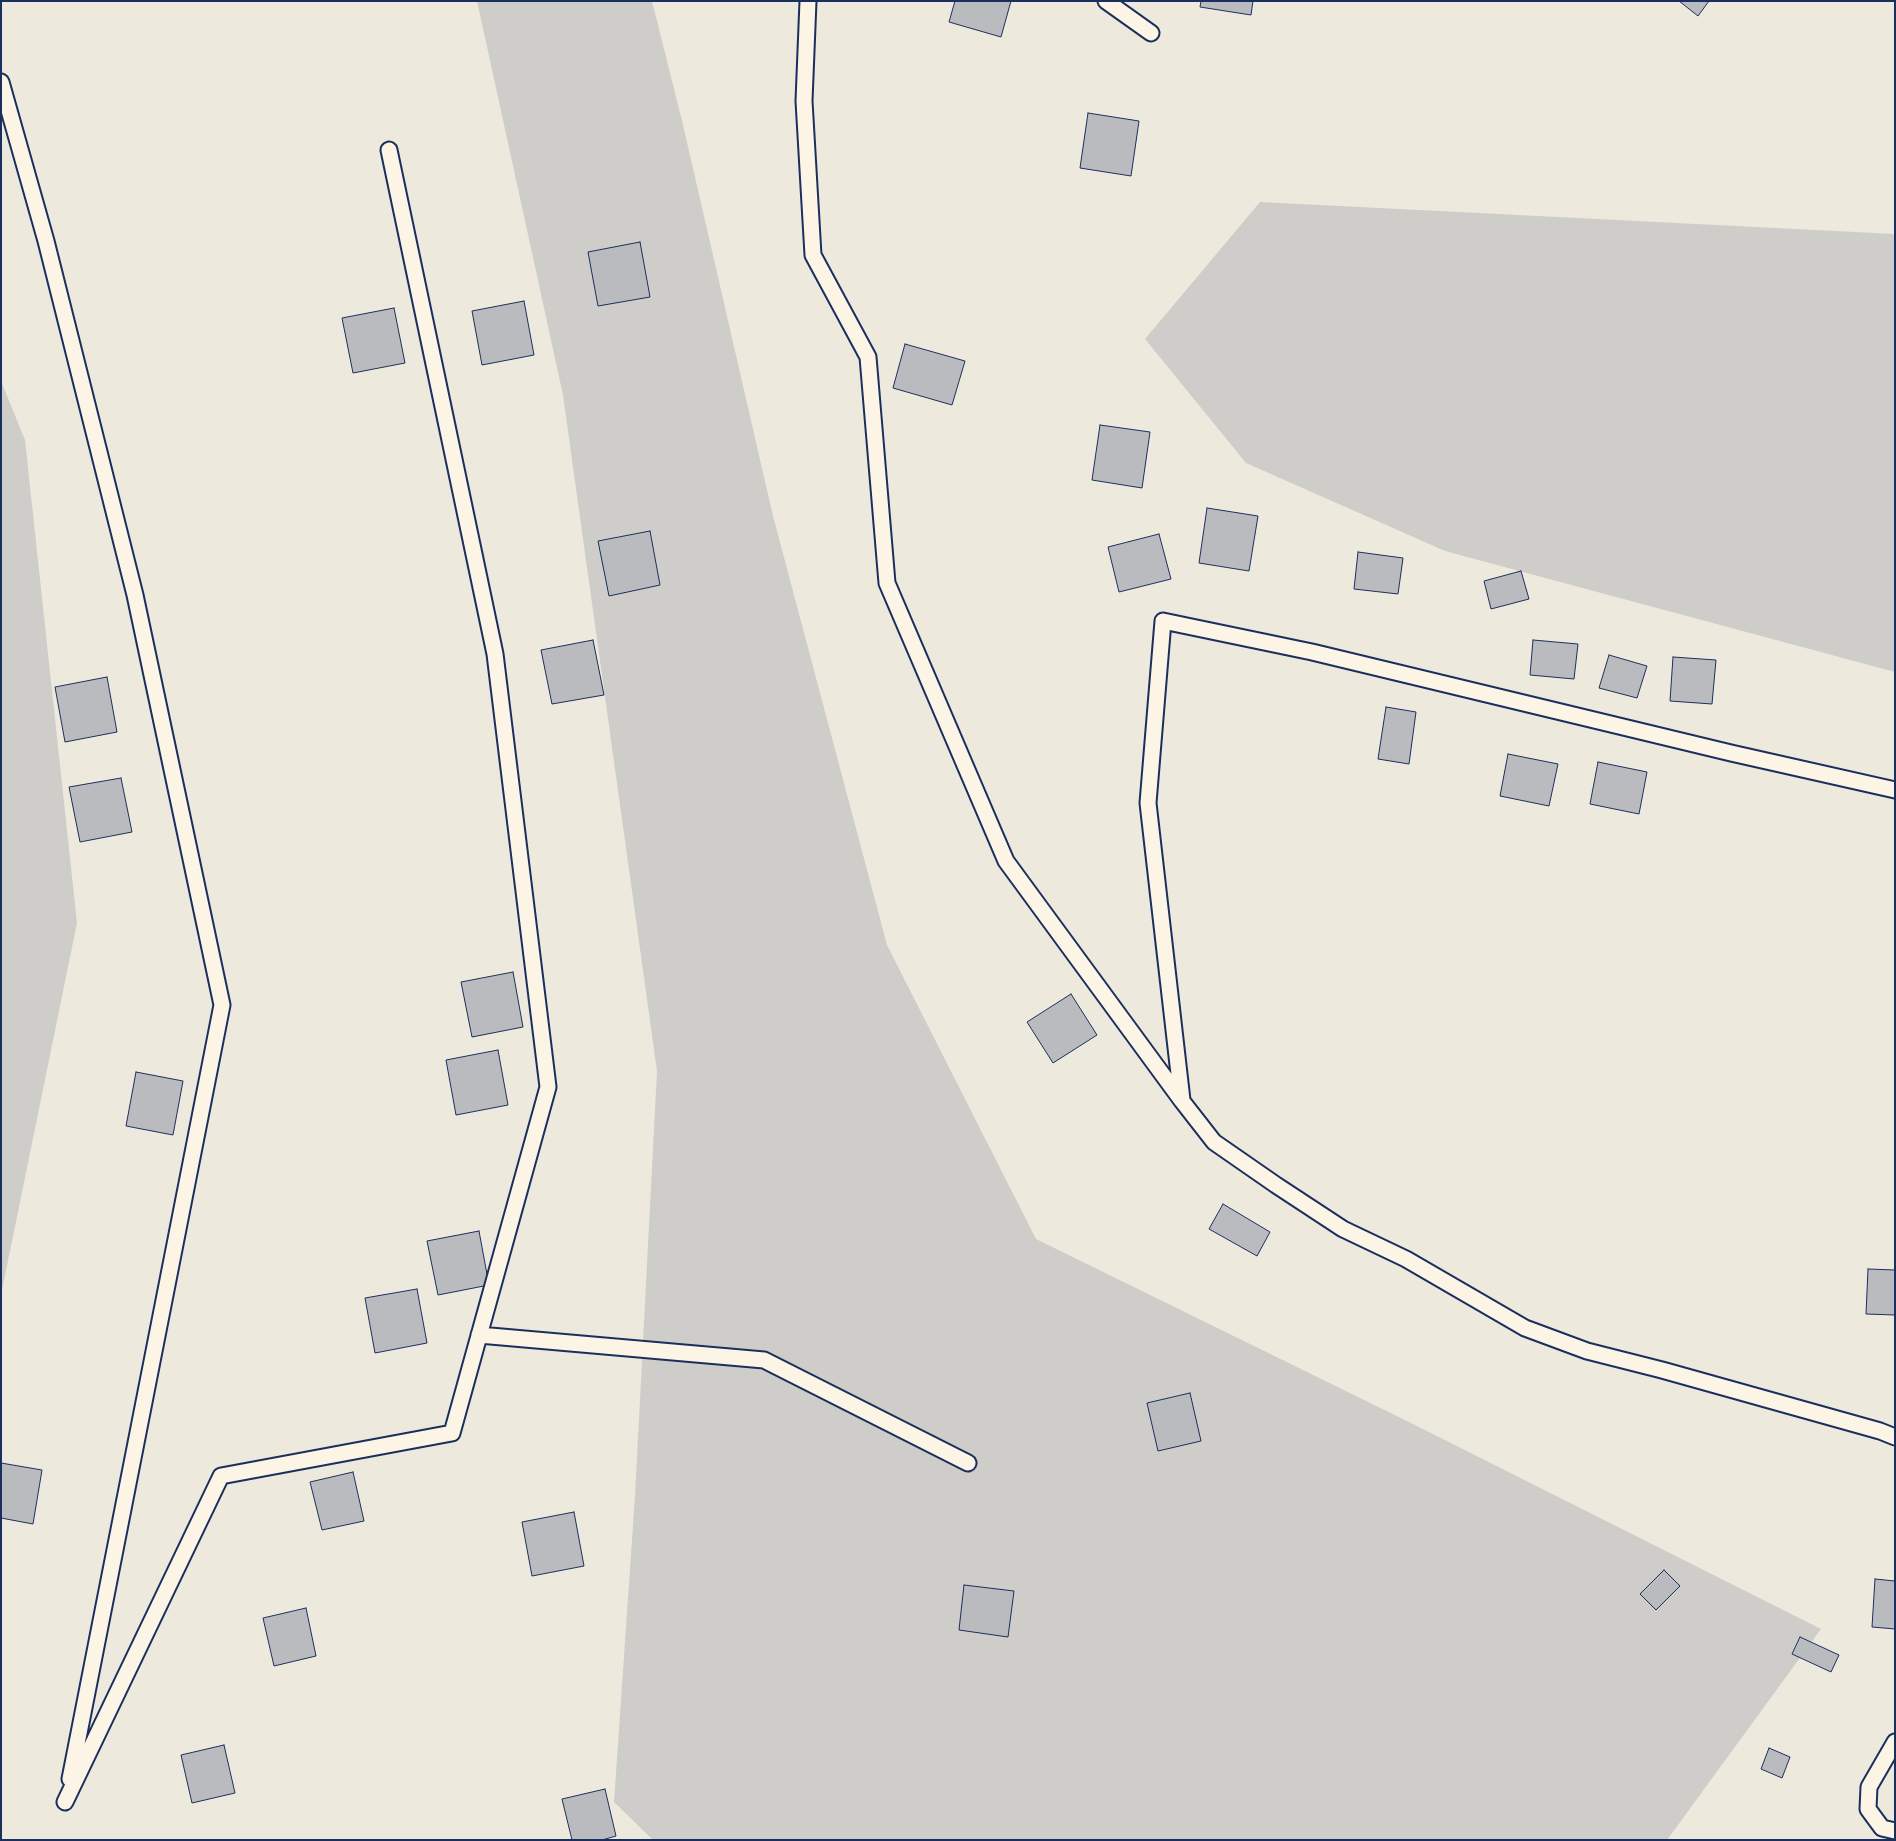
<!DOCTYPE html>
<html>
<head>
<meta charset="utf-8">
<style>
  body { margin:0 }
  #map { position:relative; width:1896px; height:1841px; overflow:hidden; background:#eee9dd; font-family:Sriracha,sans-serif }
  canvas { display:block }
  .frame { position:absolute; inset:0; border:2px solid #1b2f5e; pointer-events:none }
</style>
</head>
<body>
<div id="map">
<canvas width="1896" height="1841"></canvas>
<div class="frame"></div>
</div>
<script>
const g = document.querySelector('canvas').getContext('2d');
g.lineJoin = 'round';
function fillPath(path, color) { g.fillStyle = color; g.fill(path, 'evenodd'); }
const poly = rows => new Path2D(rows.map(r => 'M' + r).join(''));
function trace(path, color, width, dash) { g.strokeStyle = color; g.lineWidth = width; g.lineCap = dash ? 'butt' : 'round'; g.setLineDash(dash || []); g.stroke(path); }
const green = poly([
  [477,1,652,1,683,125,773,516,887,945,1036,1239,1411,1423,1821,1629,1667,1840,653,1840,614,1802,635,1496,657,1071,563,395],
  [1260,202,1895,234,1895,672,1445,551,1246,463,1145,339],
  [1,381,25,440,77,923,1,1295]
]);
const building = poly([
  [955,1,1011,1,1001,37,949,22,955,1],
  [1201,1,1253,1,1251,15,1200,7,1201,1],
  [1679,1,1709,1,1698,16,1679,1],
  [1088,113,1139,121,1131,176,1080,168,1088,113],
  [640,242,650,297,598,306,588,252,640,242],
  [524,301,534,355,482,365,472,311,524,301],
  [394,308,405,363,353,373,342,318,394,308],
  [905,344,965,361,952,405,893,388,905,344],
  [1100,425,1150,432,1142,488,1092,480,1100,425],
  [1207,508,1258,516,1249,571,1199,563,1207,508],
  [650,531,660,585,609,596,598,541,650,531],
  [1159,534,1171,579,1119,592,1108,547,1159,534],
  [1358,552,1403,558,1398,594,1354,589,1358,552],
  [1521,571,1529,599,1491,609,1484,581,1521,571],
  [593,640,604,695,552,704,541,650,593,640],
  [1533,640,1578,644,1574,679,1530,675,1533,640],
  [1609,655,1647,666,1637,698,1599,688,1609,655],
  [1673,657,1716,660,1712,704,1670,701,1673,657],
  [107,677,117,732,65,742,55,687,107,677],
  [1386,707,1416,712,1409,764,1378,759,1386,707],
  [1508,754,1558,764,1549,806,1500,796,1508,754],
  [1598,762,1647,772,1639,814,1590,804,1598,762],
  [121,778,132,832,80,842,69,787,121,778],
  [513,972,523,1027,472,1037,461,982,513,972],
  [1071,994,1097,1035,1053,1063,1027,1022,1071,994],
  [498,1050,508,1105,456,1115,446,1060,498,1050],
  [136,1072,183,1081,173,1135,126,1126,136,1072],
  [1223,1204,1270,1232,1257,1256,1209,1229,1223,1204],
  [479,1231,489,1285,438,1295,427,1241,479,1231],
  [1868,1269,1895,1270,1895,1315,1866,1314,1868,1269],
  [417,1289,427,1343,375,1353,365,1298,417,1289],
  [1190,1393,1201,1441,1158,1451,1147,1403,1190,1393],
  [1,1463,42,1470,33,1524,1,1518,1,1463],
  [353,1472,364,1521,322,1530,310,1482,353,1472],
  [574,1512,584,1566,532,1576,522,1522,574,1512],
  [1664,1570,1680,1586,1656,1610,1640,1594,1664,1570],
  [1875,1579,1895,1581,1895,1629,1872,1627,1875,1579],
  [964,1585,1014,1591,1008,1637,959,1630,964,1585],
  [306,1608,316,1656,274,1666,263,1618,306,1608],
  [1800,1637,1839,1655,1831,1672,1792,1654,1800,1637],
  [224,1745,235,1793,192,1803,181,1755,224,1745],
  [1769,1748,1790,1757,1782,1778,1761,1769,1769,1748],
  [605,1789,616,1836,602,1840,572,1840,562,1799,605,1789]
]);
const service = poly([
  [808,1,804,101,813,255,868,357,887,583,1006,861,1182,1101,1214,1142,1276,1185,1343,1229,1406,1259,1525,1328,1587,1351,1662,1370,1880,1431,1895,1437],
  [1106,1,1151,33],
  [1,82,46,241,135,595,222,1005,70,1779],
  [1182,1100,1148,803,1163,621,1312,652,1731,753,1895,790],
  [479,1335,764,1360,968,1463],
  [1895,1742,1869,1787,1868,1809,1882,1828,1895,1831],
  [65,1802,221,1476,452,1433,548,1087,495,654,389,150]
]);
fillPath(green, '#cfcdca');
fillPath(building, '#babbbe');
trace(building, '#1b2f5e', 1);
trace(service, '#1b2f5e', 19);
trace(service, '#fcf5e5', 15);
</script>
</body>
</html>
